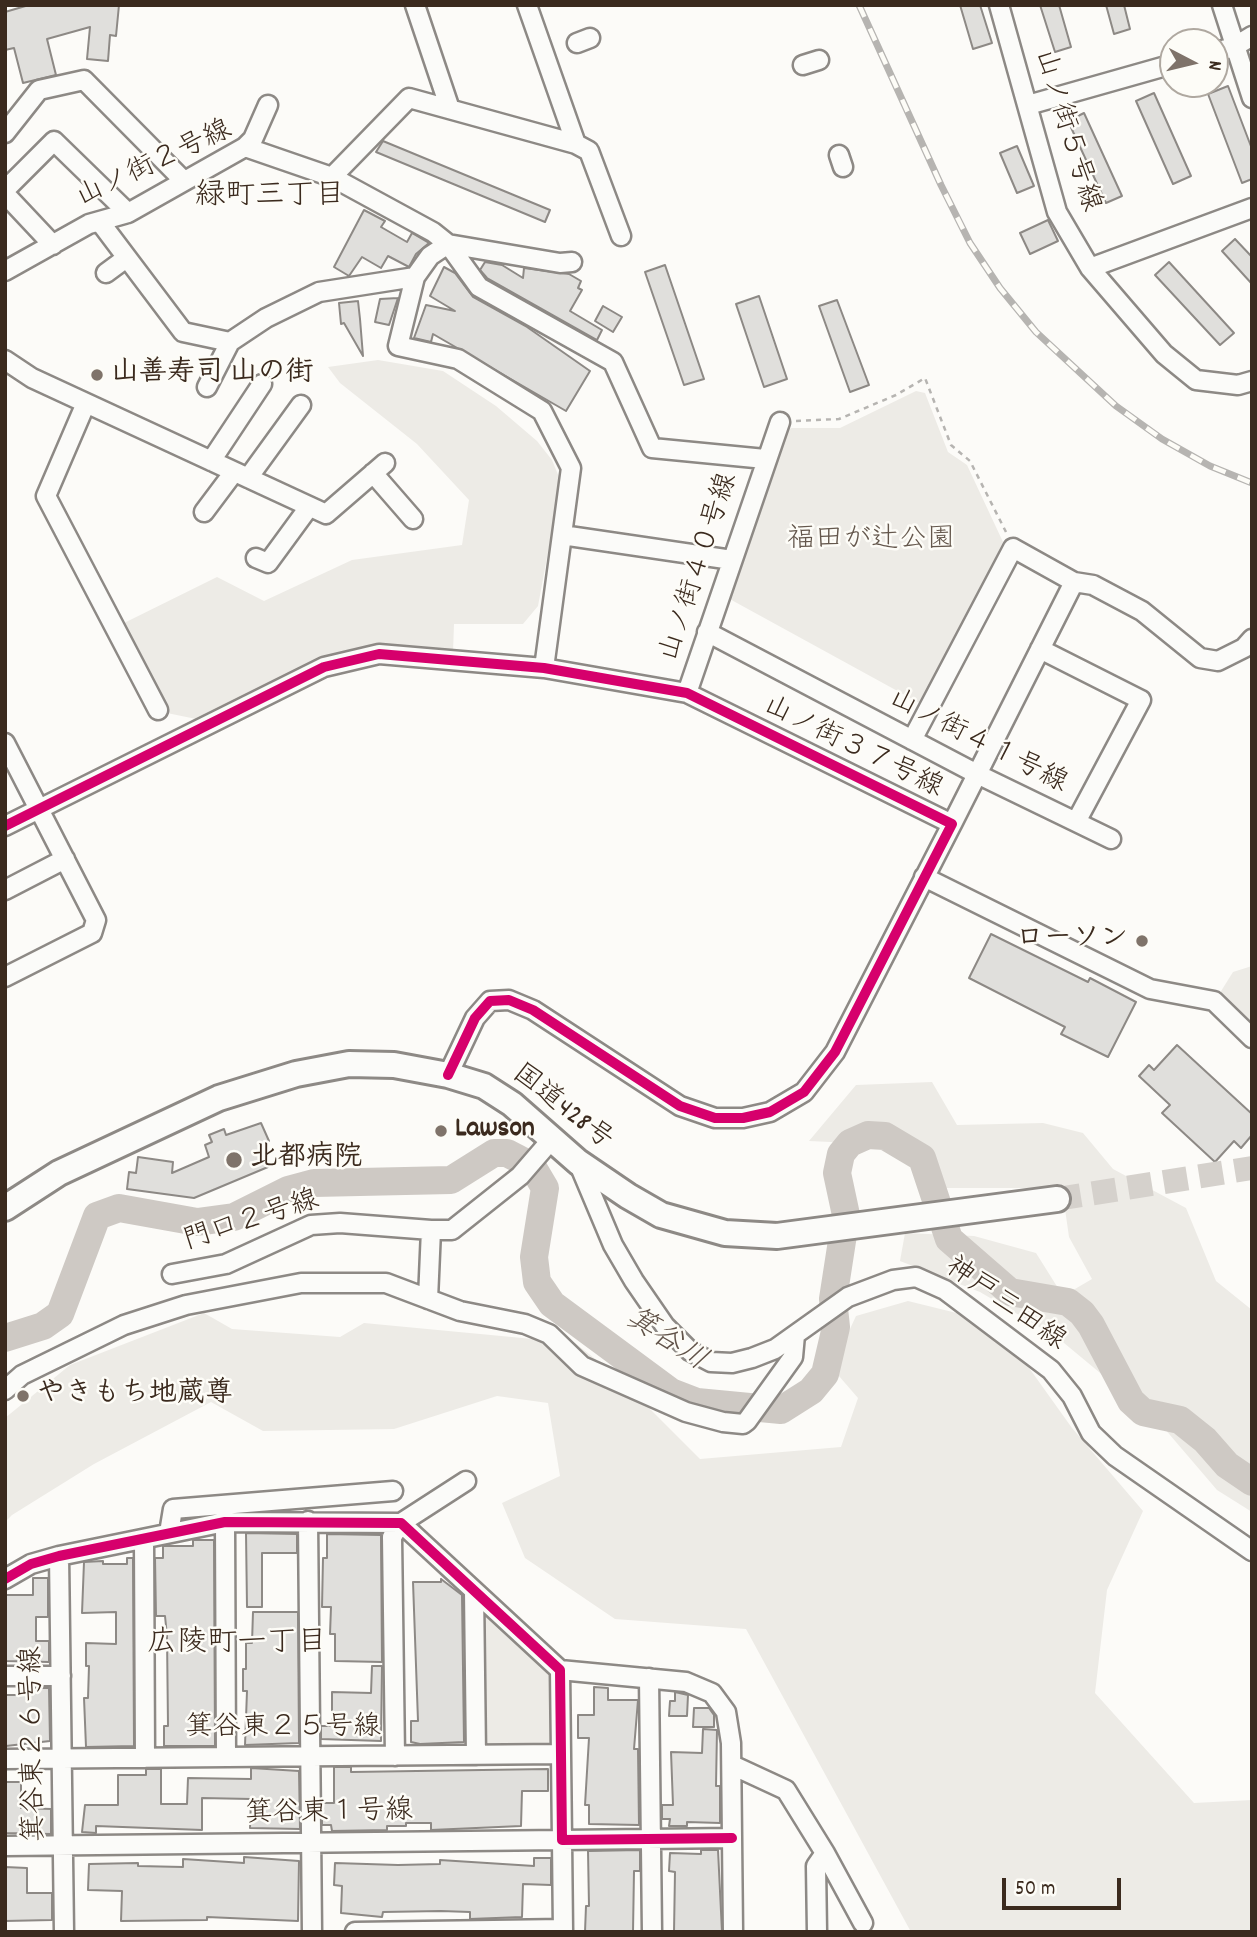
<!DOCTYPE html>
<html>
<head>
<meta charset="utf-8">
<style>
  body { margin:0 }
  #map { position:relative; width:1257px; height:1937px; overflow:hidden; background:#fcfbf8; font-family:Dekko,sans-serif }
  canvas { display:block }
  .frame { position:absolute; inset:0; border:7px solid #3b2a1e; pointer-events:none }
  .north { position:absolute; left:1159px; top:28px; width:70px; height:70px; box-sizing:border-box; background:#fdfcf7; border:2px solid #afa8a0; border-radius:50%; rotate:97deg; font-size:19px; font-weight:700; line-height:28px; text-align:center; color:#3b2a1e }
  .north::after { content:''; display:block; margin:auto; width:24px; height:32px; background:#7f736a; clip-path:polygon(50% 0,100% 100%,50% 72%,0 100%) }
  .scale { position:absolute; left:1002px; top:1878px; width:119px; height:32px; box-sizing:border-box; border:4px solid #3b2a1e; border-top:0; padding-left:9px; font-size:21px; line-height:24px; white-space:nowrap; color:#3b2a1e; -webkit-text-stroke:5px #fdfcf7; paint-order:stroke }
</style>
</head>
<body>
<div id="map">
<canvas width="1257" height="1937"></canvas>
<div class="frame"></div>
<div class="north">N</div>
<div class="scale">50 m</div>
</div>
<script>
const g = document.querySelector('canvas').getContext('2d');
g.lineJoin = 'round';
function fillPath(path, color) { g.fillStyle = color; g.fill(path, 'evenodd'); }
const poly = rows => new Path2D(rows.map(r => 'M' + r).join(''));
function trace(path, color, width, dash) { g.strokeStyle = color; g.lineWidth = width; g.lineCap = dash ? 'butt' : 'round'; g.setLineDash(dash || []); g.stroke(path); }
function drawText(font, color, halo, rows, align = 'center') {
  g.font = font + ' Dekko,"Klee One",sans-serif'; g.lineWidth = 5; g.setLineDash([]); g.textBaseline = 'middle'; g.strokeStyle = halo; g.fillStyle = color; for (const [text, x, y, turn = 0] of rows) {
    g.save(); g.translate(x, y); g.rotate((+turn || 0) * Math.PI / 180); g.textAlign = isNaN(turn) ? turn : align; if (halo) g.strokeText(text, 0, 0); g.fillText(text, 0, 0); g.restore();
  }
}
const green = poly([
  [378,360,443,371,496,406,537,441,552,460,561,482,538,606,523,624,454,624,453,653,368,651,201,720,167,713,120,625,217,577,264,601,352,560,462,545,469,500,417,444,340,383,328,367],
  [916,391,925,393,948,452,967,465,1003,542,923,705,726,597,781,436,791,428,840,428],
  [1252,966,1252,1025,1218,996,1233,972],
  [932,1082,957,1125,1043,1123,1083,1133,1113,1169,1186,1208,1216,1281,1252,1310,1252,1512,1217,1490,1158,1421,1058,1338,980,1292,900,1261,905,1233,974,1236,1036,1253,1063,1296,1092,1279,1069,1237,1062,1188,926,1188,917,1146,809,1141,856,1085],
  [908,1301,997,1323,1072,1428,1143,1511,1107,1590,1095,1693,1194,1803,1252,1800,1252,1932,911,1932,746,1629,615,1619,525,1558,502,1503,560,1476,548,1403,497,1396,394,1429,263,1431,211,1402,94,1464,12,1515,5,1522,5,1418,70,1365,204,1313,232,1329,340,1337,364,1323,575,1343,618,1377,700,1459,841,1447,858,1398,832,1368,856,1316],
  [480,1615,488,1615,552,1676,554,1736,546,1748,488,1749,481,1739]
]);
const river = poly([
  [5,1338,43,1326,60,1314,97,1216,119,1208,197,1222,234,1217,288,1190,314,1183,451,1180,494,1153,507,1153,532,1166,545,1188,534,1257,537,1282,552,1304,671,1392,697,1402,781,1410,811,1391,825,1374,836,1327,833,1299,846,1215,837,1173,841,1154,850,1143,868,1135,885,1136,922,1158,949,1239,1010,1292,1068,1302,1082,1313,1091,1325,1131,1401,1143,1412,1180,1420,1205,1440,1227,1465,1252,1482]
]);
const building = poly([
  [29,5,119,5,116,36,110,35,108,61,87,59,90,27,47,39,56,75,23,83,14,48,5,50,5,12,29,5],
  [960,5,980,5,992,43,973,49,960,5],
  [1040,5,1059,5,1071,47,1055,52,1040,5],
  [1106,5,1124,5,1130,29,1114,34,1106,5],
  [1228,86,1252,149,1252,179,1242,183,1208,94,1228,86],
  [1154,93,1191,176,1173,184,1136,101,1154,93],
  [1084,113,1122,196,1106,203,1068,121,1084,113],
  [383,141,550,210,545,222,376,152,383,141],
  [1017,146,1034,186,1017,193,1000,153,1017,146],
  [364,210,385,221,381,227,407,242,412,233,429,243,416,254,409,267,388,256,381,268,362,257,349,276,334,267,364,210],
  [1048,220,1058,241,1030,254,1020,233,1048,220],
  [1235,239,1252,257,1252,284,1222,251,1235,239],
  [485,262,502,265,523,278,524,268,569,274,581,281,578,288,582,290,570,311,602,330,597,340,487,278,480,270,485,262],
  [1169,262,1234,333,1220,345,1155,275,1169,262],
  [665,265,704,379,684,385,645,272,665,265],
  [444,267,455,273,473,297,527,327,590,371,566,411,433,334,431,342,414,338,426,305,455,311,430,296,444,267],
  [759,296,787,379,764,387,736,304,759,296],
  [398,298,389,325,375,322,380,299,398,298],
  [837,300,869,385,850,392,819,306,837,300],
  [358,301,360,319,363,356,344,323,341,324,339,303,358,301],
  [603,306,622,317,613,332,595,321,603,306],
  [991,934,1088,982,1090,978,1136,1002,1108,1057,1061,1034,1065,1027,969,978,991,934],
  [1177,1045,1252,1114,1252,1135,1241,1148,1234,1141,1215,1162,1162,1113,1170,1105,1139,1076,1149,1065,1154,1070,1177,1045],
  [261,1123,269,1141,259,1145,268,1167,194,1198,127,1189,129,1172,136,1173,138,1157,173,1162,172,1173,209,1157,205,1145,212,1142,209,1135,224,1129,226,1135,261,1123],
  [246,1533,297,1534,297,1553,262,1553,262,1607,247,1607,246,1533],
  [327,1534,381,1535,382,1662,335,1661,335,1634,330,1634,331,1607,322,1607,323,1558,327,1558,327,1534],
  [193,1540,214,1540,215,1746,164,1746,164,1726,168,1726,167,1636,165,1616,156,1616,155,1558,163,1558,163,1546,193,1546,193,1540],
  [127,1558,133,1558,134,1746,86,1747,84,1698,88,1698,89,1666,86,1666,86,1643,116,1644,116,1612,82,1613,84,1562,103,1561,103,1564,127,1564,127,1558],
  [33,1578,48,1578,48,1617,36,1617,36,1641,49,1641,49,1662,5,1661,5,1595,33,1595,33,1578],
  [441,1579,462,1595,464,1742,420,1744,411,1742,411,1721,418,1721,413,1582,441,1582,441,1579],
  [253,1612,298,1612,299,1743,245,1745,247,1691,243,1691,243,1669,246,1669,246,1643,252,1643,253,1612],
  [372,1666,382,1666,381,1741,321,1739,321,1726,330,1726,332,1721,332,1692,371,1693,372,1666],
  [594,1687,608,1688,608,1700,638,1700,634,1749,638,1749,639,1825,589,1824,589,1805,585,1805,589,1738,578,1738,578,1715,594,1715,594,1687],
  [32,1688,49,1688,50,1741,6,1746,5,1695,32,1695,32,1688],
  [675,1692,688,1695,687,1716,669,1716,670,1701,675,1701,675,1692],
  [694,1708,709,1708,714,1715,714,1727,693,1727,694,1708],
  [703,1729,717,1730,716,1786,720,1786,720,1823,687,1822,687,1826,669,1826,670,1819,662,1819,662,1805,673,1805,671,1752,702,1753,703,1729],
  [334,1767,351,1767,351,1772,548,1769,548,1791,522,1791,521,1826,431,1830,431,1823,406,1823,406,1826,387,1826,387,1830,332,1831,331,1825,322,1825,322,1803,334,1803,334,1767],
  [251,1768,299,1771,300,1829,250,1828,251,1799,202,1798,202,1830,96,1826,96,1833,82,1832,85,1805,118,1805,118,1775,146,1775,146,1769,161,1769,161,1804,187,1804,188,1778,251,1779,251,1768],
  [5,1782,21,1782,21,1808,51,1809,51,1834,5,1833,5,1782],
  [640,1850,640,1871,634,1871,633,1932,585,1932,586,1906,589,1906,588,1851,640,1850],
  [701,1850,718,1850,722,1932,674,1932,675,1872,669,1871,670,1853,701,1854,701,1850],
  [244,1857,299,1861,298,1921,207,1917,207,1920,121,1921,122,1891,88,1890,89,1864,138,1863,138,1866,183,1867,183,1859,244,1863,244,1857],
  [534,1858,551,1858,551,1885,523,1884,522,1917,470,1919,470,1912,441,1911,383,1912,382,1917,341,1913,342,1886,334,1885,335,1863,398,1865,440,1864,440,1860,534,1866,534,1858],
  [5,1867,27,1868,27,1893,52,1893,52,1920,5,1921,5,1867]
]);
const highwayTunnel = poly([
  [1057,1199,1252,1168]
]);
const path = poly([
  [796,421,839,419,896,395,925,378,951,445,970,461,1006,532]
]);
const minor = poly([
  [415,5,450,109],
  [999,5,1057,212,1090,268,1164,354,1196,380,1238,385,1252,381],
  [1222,5,1252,98],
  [577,43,590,38],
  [1215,52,1234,47,1252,36],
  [803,65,819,60],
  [1028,105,1173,64],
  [5,133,39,90,84,80,184,181],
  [576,144,589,151,621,236],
  [245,147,253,139,268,105],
  [839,155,843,167],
  [332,177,409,98,576,144,527,5],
  [5,190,54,141,128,213],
  [5,194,53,245],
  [100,222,183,332,230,342,266,318,319,292,415,277],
  [1090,268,1252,208],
  [5,271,89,224,128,213,245,147,332,177,433,232,448,244,479,287,613,362,652,448,765,459],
  [106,273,125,259],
  [5,360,32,378,326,514,385,463],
  [207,387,230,342],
  [86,403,46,496,158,710],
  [211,461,262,384],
  [373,473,413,519],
  [248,478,301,405],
  [204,512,234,472],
  [562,535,732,560],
  [256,558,268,563,309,507],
  [1074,582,1093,585,1142,611,1200,658,1218,661,1244,648,1252,639],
  [707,632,977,774,1076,822,1141,700,1040,649],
  [544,668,571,468,542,411,458,359,398,346,415,277,430,256,448,244,560,263,572,262],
  [687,693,780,422],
  [912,740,1013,548,1074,582,952,824],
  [5,743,96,920,92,933,5,977],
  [1076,822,1111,839],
  [5,826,324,667,379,654,544,668,687,693,952,824,835,1052,804,1092,770,1112,743,1118,715,1118,680,1106,533,1010,509,1000,490,1001,475,1018,448,1075],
  [924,877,1150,989,1214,1001,1252,1038],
  [5,890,65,859],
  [578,1162,613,1245,634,1281,665,1326,690,1351,711,1362,732,1363,752,1358,775,1349,848,1297,893,1280,916,1277,945,1290,1051,1370,1072,1396,1091,1433,1115,1456,1252,1551],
  [172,1274,226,1264,311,1225,340,1223,431,1230],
  [428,1299,431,1230,452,1230,520,1176,552,1139],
  [5,1390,22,1375,124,1325,186,1305,301,1283,386,1283,460,1311,525,1324,549,1334,582,1366,686,1412,723,1422,743,1424,747,1421,793,1357,795,1335],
  [308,1521,312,1932],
  [225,1522,226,1757],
  [169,1533,173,1509,393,1491],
  [144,1539,145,1758],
  [59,1556,64,1932],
  [5,1579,31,1564,59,1556,225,1522,401,1523,560,1670,562,1840,732,1838],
  [474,1591,476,1755],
  [560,1670,686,1682,712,1693,726,1712,731,1743,733,1932],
  [5,1676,61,1676],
  [649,1678,652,1932],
  [395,1756,392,1537,401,1523,466,1481],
  [5,1759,561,1754],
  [732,1765,786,1790,825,1853,816,1866,817,1932],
  [5,1846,562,1840,563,1932],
  [825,1853,863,1923],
  [355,1932,563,1929]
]);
const highway = poly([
  [5,1208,59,1173,219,1098,296,1074,349,1064,394,1065,448,1075,484,1086,512,1104,578,1162,628,1196,661,1215,725,1233,777,1236,1057,1199]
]);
const rail = poly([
  [859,5,941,185,970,243,1000,288,1036,332,1116,406,1162,439,1210,466,1252,483]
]);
const cycleway = poly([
  [5,826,324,667,379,654,544,668,687,693,952,824,835,1052,804,1092,770,1112,743,1118,715,1118,680,1106,533,1010,509,1000,490,1001,475,1018,448,1075],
  [5,1579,31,1564,59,1556,225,1522,401,1523,560,1670,562,1840,732,1838]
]);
const markers = [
  [97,375,7,"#7f736a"],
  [1142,941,7,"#7f736a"],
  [441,1131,7,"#7f736a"],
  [234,1160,9,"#7f736a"],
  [23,1396,7,"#7f736a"]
];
const streetNames = [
  ["山ノ街５号線",1065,131,73],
  ["山ノ街２号線",155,166,-25],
  ["山ノ街４０号線",701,568,-72],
  ["山ノ街４１号線",977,743,27],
  ["山ノ街３７号線",852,749,26],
  ["国道428号",561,1109,38],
  ["門口２号線",252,1223,-18],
  ["神戸三田線",1004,1306,35],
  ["箕谷東２５号線",283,1730],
  ["箕谷東２６号線",36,1744,-91],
  ["箕谷東１号線",329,1815,-1]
];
const poiNames = [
  ["山善寿司 山の街",111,375],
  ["ローソン",1128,941,"right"],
  ["Lawson",455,1131],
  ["北都病院",250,1160],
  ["やきもち地蔵尊",37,1396]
];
const parkNames = [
  ["福田が辻公園",871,542]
];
const neighbourhoodNames = [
  ["緑町三丁目",270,199],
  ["広陵町一丁目",237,1646]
];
const waterNames = [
  ["箕谷川",665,1342,33]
];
fillPath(green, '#edebe6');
trace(river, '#cec9c4', 28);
fillPath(building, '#e0dfdc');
trace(building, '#8d8985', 2);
trace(highwayTunnel, '#d5d1cc', 24, [24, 12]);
trace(minor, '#8d8985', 23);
trace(highway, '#8d8985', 30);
trace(path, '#b6b4b1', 2.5, [5, 5]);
trace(minor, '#fbfbf9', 18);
trace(highway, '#fbfbf9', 24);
trace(rail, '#b6b4b1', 7);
trace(rail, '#fdfcf7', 4.5, [13]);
trace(cycleway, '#d6006c', 10);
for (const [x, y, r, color] of markers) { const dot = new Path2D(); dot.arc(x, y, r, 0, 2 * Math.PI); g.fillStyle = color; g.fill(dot); trace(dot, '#fdfcf7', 2.5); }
drawText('28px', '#3b2a1e', '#fdfcf7', streetNames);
drawText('bold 28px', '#3b2a1e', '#fdfcf7', poiNames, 'left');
drawText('28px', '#64574c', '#fdfcf7', parkNames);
drawText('30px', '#3b2a1e', '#fdfcf7', neighbourhoodNames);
drawText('italic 30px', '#615349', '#fdfcf7', waterNames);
</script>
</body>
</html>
